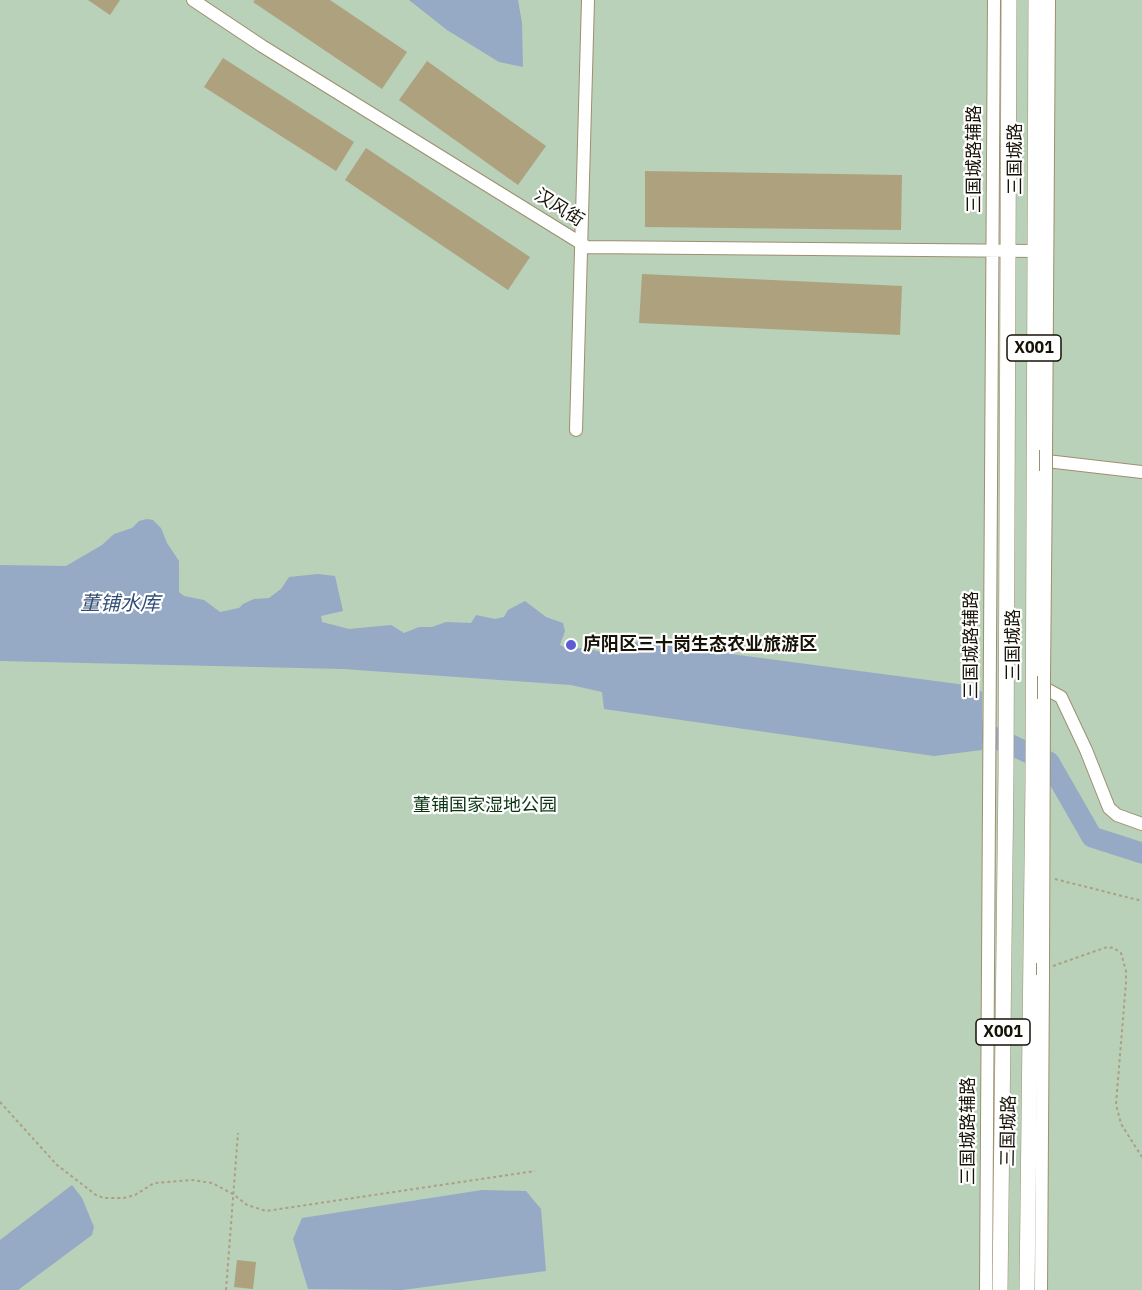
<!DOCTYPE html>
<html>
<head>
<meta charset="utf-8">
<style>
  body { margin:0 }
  canvas { display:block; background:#eee0bc }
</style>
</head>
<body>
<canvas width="1142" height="1290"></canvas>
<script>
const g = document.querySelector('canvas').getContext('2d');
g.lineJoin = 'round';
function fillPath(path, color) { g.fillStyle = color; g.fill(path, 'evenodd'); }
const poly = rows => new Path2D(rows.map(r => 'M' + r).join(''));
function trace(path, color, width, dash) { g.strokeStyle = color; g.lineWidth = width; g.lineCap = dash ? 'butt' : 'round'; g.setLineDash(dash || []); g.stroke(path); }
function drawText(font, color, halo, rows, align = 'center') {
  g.font = font + ' "IBM Plex Sans","Noto Sans SC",sans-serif'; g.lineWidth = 4.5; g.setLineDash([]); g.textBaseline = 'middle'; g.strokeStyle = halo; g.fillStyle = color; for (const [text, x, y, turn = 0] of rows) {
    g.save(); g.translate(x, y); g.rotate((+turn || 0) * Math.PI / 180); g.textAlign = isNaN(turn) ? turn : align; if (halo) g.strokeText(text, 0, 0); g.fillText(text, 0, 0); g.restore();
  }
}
const green = poly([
  [0,0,1142,0,1142,1290,0,1290]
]);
const water = poly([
  [409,0,518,0,522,23,523,67,499,62,447,30],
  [147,519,153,520,161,528,167,543,179,561,179,592,184,596,204,600,220,612,239,608,243,604,254,599,269,598,281,589,289,577,318,574,335,576,343,611,321,616,322,622,349,629,391,625,404,633,419,627,432,627,446,622,471,623,476,615,495,619,504,617,508,610,525,601,546,617,563,623,565,631,560,645,568,649,585,648,602,652,615,645,640,642,973,686,982,692,982,750,934,756,604,709,602,692,571,685,343,669,0,661,0,565,66,566,102,545,114,534,132,528,139,521],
  [72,1185,82,1198,94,1227,92,1235,18,1290,0,1290,0,1240],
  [482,1190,526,1191,541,1209,546,1271,402,1290,308,1289,293,1239,302,1218]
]);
const river = poly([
  [971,727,1049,762,1092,837,1142,853]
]);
const building = poly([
  [88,0,120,0,110,15],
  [255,0,330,0,407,52,382,89,253,2],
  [223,58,354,142,336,171,204,87],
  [427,61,546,146,518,185,399,100],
  [366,148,530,257,508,290,345,180],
  [645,171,902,175,901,230,645,227],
  [642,274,902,286,900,335,639,323],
  [237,1260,256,1262,253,1289,234,1287]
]);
const path = poly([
  [1055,879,1142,901],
  [1053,966,1107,947,1114,948,1121,953,1126,971,1126,982,1116,1104,1121,1124,1142,1157],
  [0,1102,57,1165,96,1195,104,1198,124,1198,135,1195,154,1183,192,1180,212,1183,233,1194,247,1205,266,1211,535,1171],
  [226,1290,238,1133]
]);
const minor = poly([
  [193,0,262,46,587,247,1035,251],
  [576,430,588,0],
  [1046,450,1049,0],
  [1038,460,1142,472],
  [1044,676,1046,471],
  [1037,684,1061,697,1086,750,1109,808,1117,815,1142,824],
  [1043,963,1044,699],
  [986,1290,994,0],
  [1041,1290,1043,975]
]);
const major = poly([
  [1000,1290,1006,773,1009,0],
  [1027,1290,1033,781,1036,0]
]);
const minorBridge = poly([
  [1046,471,1046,450],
  [1044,699,1044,676],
  [1043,975,1043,963]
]);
const markers = [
  [571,645,6,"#5e5cd4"]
];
const shields = [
  [1034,348,54],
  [1003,1032,54]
];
const shieldNames = [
  ["X001",1034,348],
  ["X001",1003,1032]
];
const streetNames = [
  ["三国城路辅路",975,159,-90],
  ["三国城路",1016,159,-90],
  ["汉风街",559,208,32],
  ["三国城路辅路",972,645,-90],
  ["三国城路",1014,645,-90],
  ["三国城路辅路",969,1131,-90],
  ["三国城路",1009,1131,-89]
];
const poiNames = [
  ["庐阳区三十岗生态农业旅游区",583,645]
];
const parkNames = [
  ["董铺国家湿地公园",485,806]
];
const waterNames = [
  ["董铺水库",120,604]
];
fillPath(green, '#b9d0b9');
fillPath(water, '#96a9c5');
trace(river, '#96a9c5', 21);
fillPath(building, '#aea17e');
trace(minor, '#9d906e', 14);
trace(major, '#9d906e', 16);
trace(path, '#aca084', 2, [3, 3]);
trace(minor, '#fff', 12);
trace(major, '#fff', 15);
trace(minorBridge, '#9d906e', 14, []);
trace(minorBridge, '#fff', 12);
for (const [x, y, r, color] of markers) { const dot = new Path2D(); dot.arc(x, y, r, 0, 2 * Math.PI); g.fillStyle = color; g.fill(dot); trace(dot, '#fff', 2); }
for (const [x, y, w] of shields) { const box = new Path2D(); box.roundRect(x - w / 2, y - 13, w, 26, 4.5); g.fillStyle = '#fff'; g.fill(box); trace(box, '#171206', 1.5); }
drawText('bold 16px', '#171206', null, shieldNames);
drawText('18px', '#171206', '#fff', streetNames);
drawText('bold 18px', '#171206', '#fff', poiNames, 'left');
drawText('18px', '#0c3613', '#fff', parkNames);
drawText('italic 20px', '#314d76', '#fff', waterNames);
</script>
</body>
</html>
